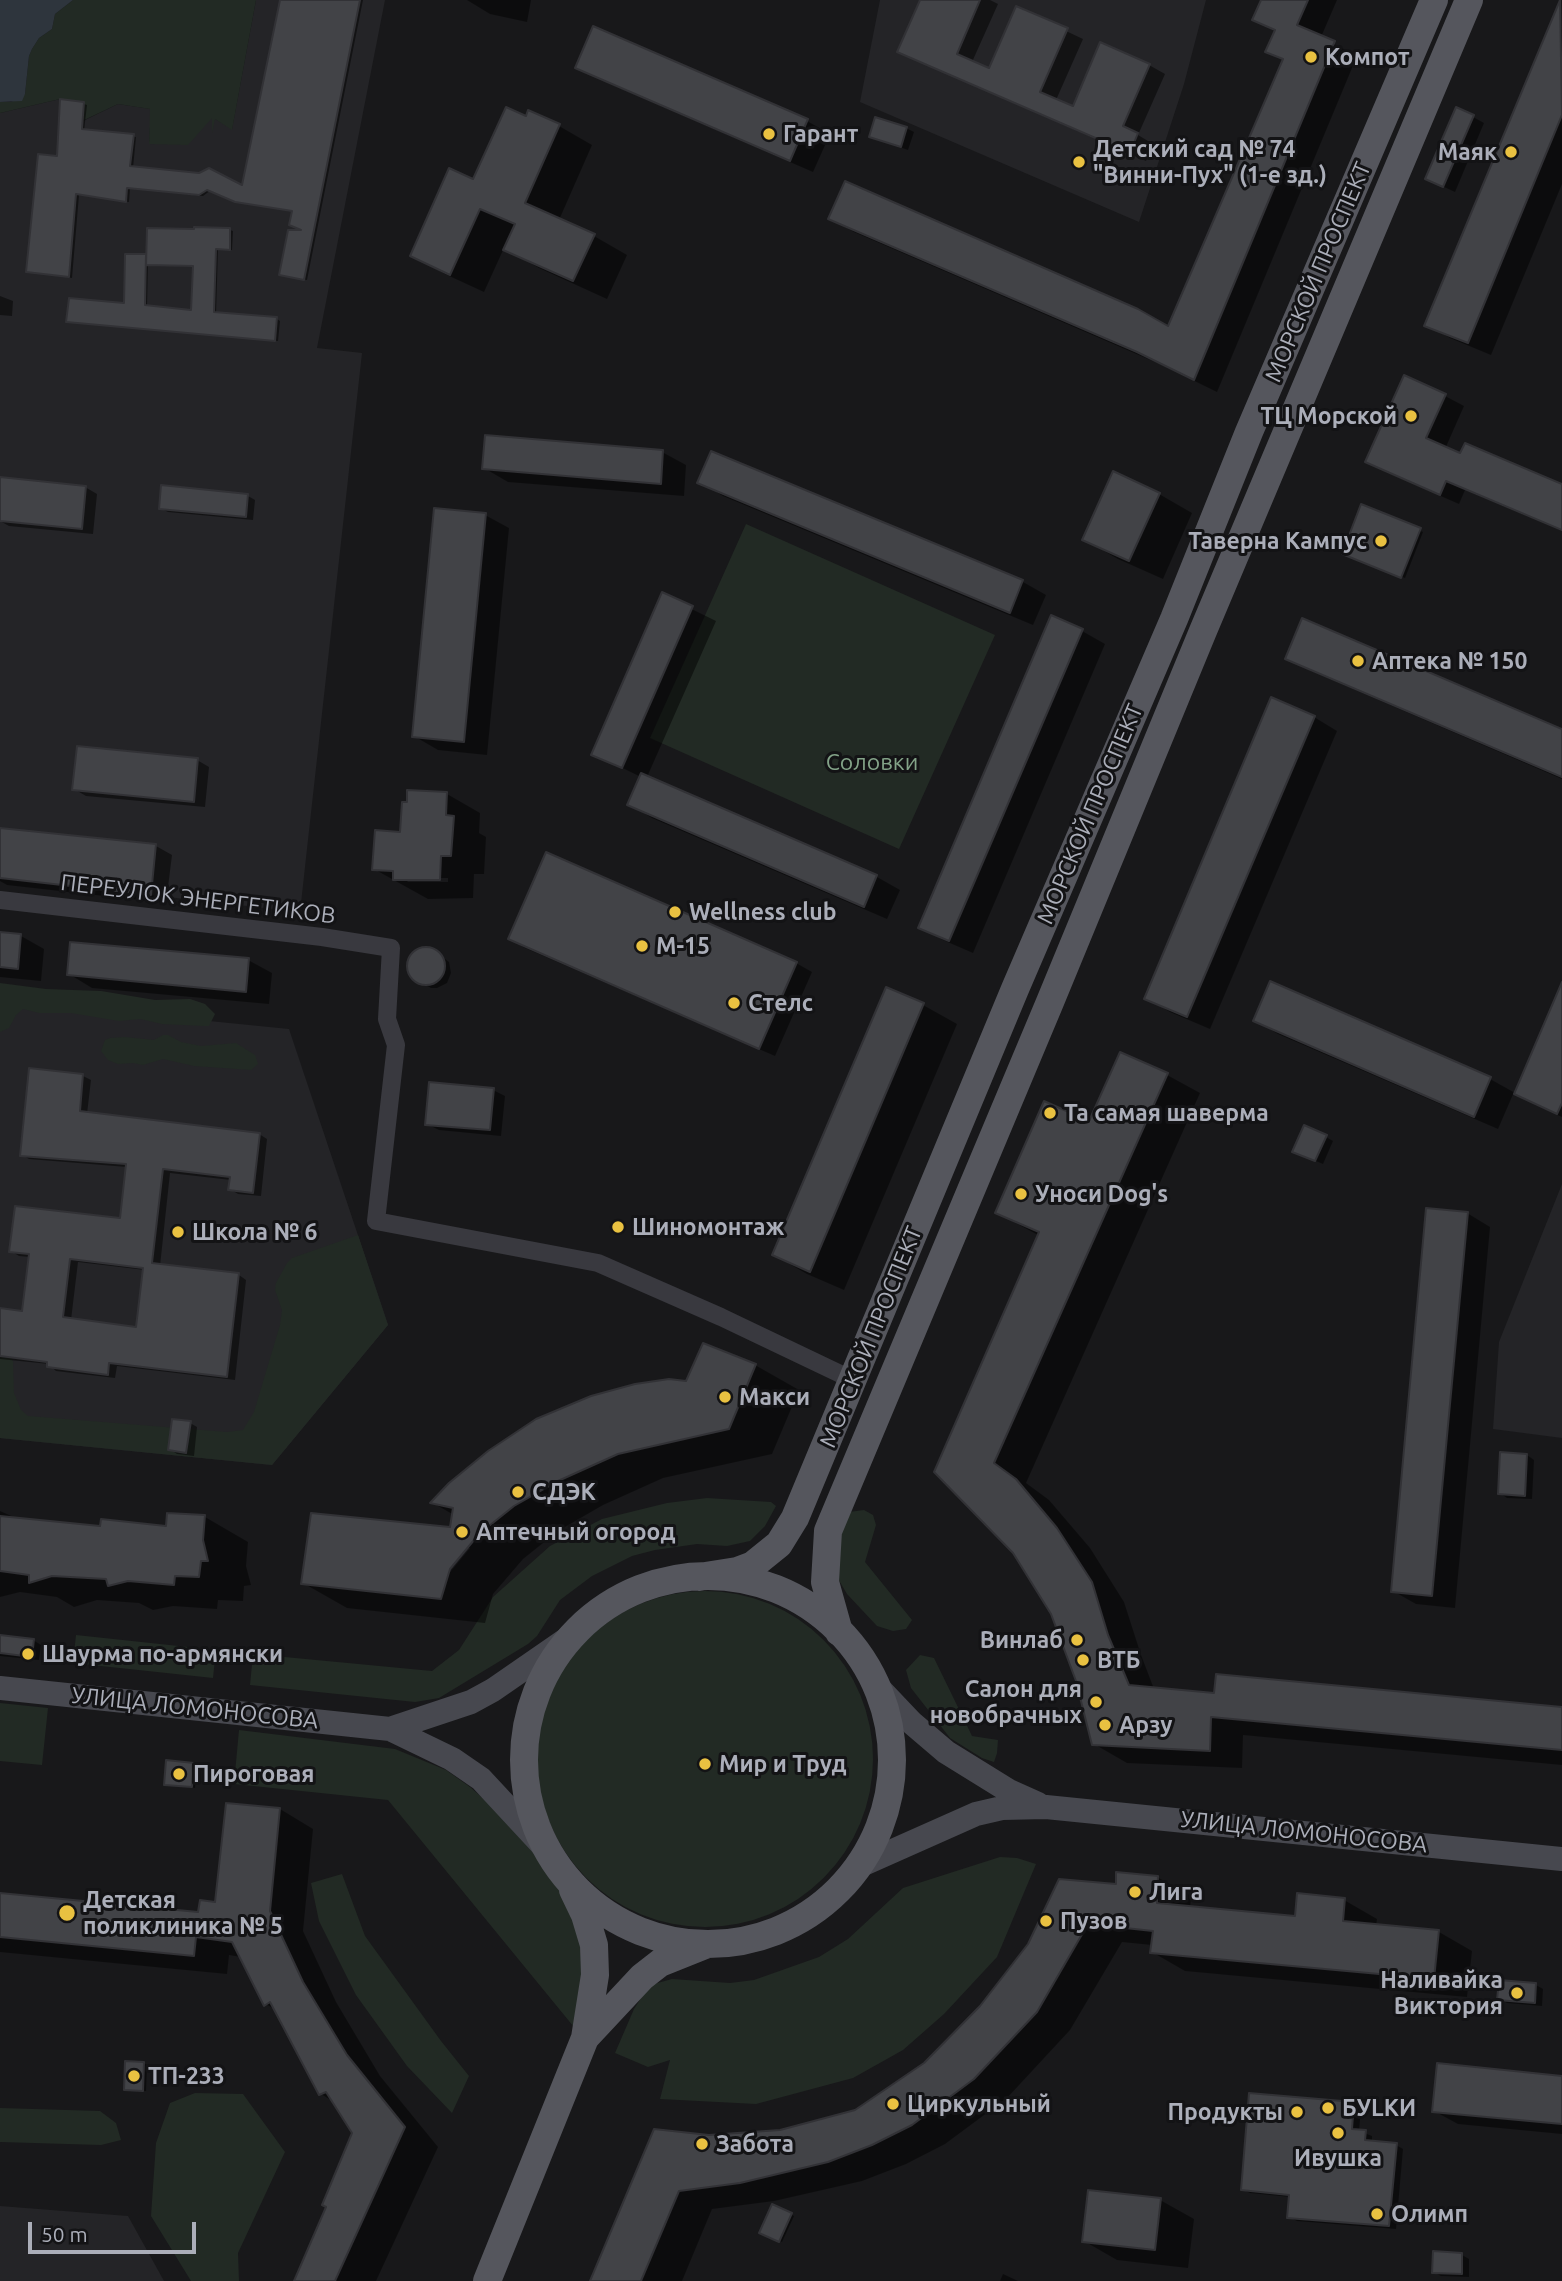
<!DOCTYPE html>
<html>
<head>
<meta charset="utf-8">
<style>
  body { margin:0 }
  #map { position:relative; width:1562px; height:2281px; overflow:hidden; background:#18181a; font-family:Ubuntu,sans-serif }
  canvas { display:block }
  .scale { position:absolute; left:28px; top:2222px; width:168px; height:32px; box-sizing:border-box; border:4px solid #abaeb9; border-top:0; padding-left:9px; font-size:21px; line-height:24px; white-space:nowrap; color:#abaeb9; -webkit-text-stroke:5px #131315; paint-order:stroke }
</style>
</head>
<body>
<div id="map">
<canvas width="1562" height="2281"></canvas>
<div class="scale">50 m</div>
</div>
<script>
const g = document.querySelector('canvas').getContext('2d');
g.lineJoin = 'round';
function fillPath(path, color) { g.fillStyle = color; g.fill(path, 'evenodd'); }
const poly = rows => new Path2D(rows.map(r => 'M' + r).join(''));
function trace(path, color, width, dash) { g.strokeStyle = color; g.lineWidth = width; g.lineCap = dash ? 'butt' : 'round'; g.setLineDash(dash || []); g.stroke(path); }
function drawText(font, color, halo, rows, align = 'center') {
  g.font = font + ' Ubuntu,sans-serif'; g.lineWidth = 6; g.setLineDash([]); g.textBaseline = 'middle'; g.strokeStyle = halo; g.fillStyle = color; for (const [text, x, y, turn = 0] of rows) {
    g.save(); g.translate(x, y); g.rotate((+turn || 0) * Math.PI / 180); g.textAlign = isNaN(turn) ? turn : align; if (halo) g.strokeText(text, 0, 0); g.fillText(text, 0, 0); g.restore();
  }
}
const built = poly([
  [256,0,385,0,317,348,362,353,300,912,0,878,0,113,60,99,84,102,83,121,118,104,151,109,149,144,212,117,232,129],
  [880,0,1206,0,1184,84,1139,222,860,102],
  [0,1000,289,1029,388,1325,272,1465,0,1438],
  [1562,1184,1562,1438,1493,1429,1499,1342],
  [0,2206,128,2216,164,2281,0,2281]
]);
const green = poly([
  [73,0,256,0,232,130,215,119,212,133,212,118,188,145,149,144,150,109,118,104,82,121,84,102,60,99,0,113,0,102,11,102,25,94,29,56,32,49,39,38,52,29,55,14],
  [746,524,995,635,899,849,650,738],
  [0,983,46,989,101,991,155,1000,190,999,205,1004,215,1014,209,1026,204,1026,162,1024,140,1019,119,1021,71,1013,39,1013,23,1009,16,1015,9,1028,0,1032],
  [163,1035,168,1035,181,1042,201,1046,236,1043,255,1055,258,1064,251,1070,194,1066,163,1059,143,1065,133,1063,118,1064,108,1060,101,1051,105,1040,110,1038,125,1037,154,1040],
  [358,1235,388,1325,272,1465,0,1438,0,1353,9,1356,13,1361,14,1393,21,1410,28,1416,227,1432,243,1430,254,1412,280,1325,282,1310,275,1290,276,1283,287,1263,292,1258],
  [707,1498,771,1502,776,1506,765,1526,750,1541,727,1546,697,1544,655,1550,632,1556,592,1576,560,1600,537,1636,528,1644,439,1698,415,1702,250,1685,253,1654,432,1671,459,1650,493,1597,550,1546,602,1519,667,1503],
  [864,1510,873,1515,876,1525,865,1562,912,1620,906,1629,893,1631,877,1626,847,1594,837,1577,833,1543,849,1512],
  '537 1759a168 168 0 1 1 336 0a168 168 0 1 1-336 0Z',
  [76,1635,216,1650,213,1678,73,1663],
  [920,1655,934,1658,972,1736,998,1740,997,1753,994,1762,982,1758,950,1738,911,1688,906,1670],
  [0,1703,48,1708,42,1765,0,1761],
  [239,1730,395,1749,446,1770,470,1787,492,1806,534,1852,561,1892,583,1945,578,2032,388,1800,234,1784],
  [1000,1857,1017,1858,1036,1864,997,1957,944,2014,903,2050,853,2078,756,2104,660,2099,670,2060,648,2067,615,2053,634,2009,643,1995,654,1984,672,1979,730,1983,754,1980,819,1957,848,1939,903,1888],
  [342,1874,365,1936,441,2041,469,2076,452,2113,407,2066,356,1995,319,1921,311,1883],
  [195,2093,243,2094,285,2152,238,2253,239,2281,191,2281,151,2216,156,2143,170,2103],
  [0,2108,100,2111,116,2123,121,2140,101,2145,0,2142]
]);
const water = poly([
  [0,0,73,0,55,14,52,29,39,38,32,49,29,56,25,94,22,101,0,102]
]);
const shadow = poly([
  [282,0,363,0,307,280,284,276,308,232,294,211,211,190,203,196,130,188,129,202,79,195,72,278,28,271,58,158,84,104,87,105,84,131,136,137,133,168,243,188],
  [467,0,531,0,527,22,490,14],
  [922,0,990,0,998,4,972,62,990,70,1017,8,1083,39,1056,100,1073,108,1149,65,1165,74,1138,135,1153,144,1146,161,915,60,899,51],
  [1263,0,1337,0,1321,37,1357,56,1217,392,1162,365,854,232,830,219,1169,328,1284,60,1268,51,1276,32,1255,20],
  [1552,25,1562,30,1562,184,1491,355,1450,338,1427,325],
  [577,67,807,121,830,134,813,172,601,80],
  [1473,117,1484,123,1455,192,1427,179],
  [559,126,592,145,559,220,594,236,627,255,607,299,539,268,504,248,484,292,445,274,412,255,474,181],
  [906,128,914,132,908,150,871,137],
  [230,230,233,231,232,250,218,250,216,314,277,319,280,321,278,341,71,322,126,305,145,256,148,257],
  [148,264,194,267,193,311,147,307],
  [0,296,13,301,12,316,0,315],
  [1445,396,1464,406,1445,449,1562,486,1562,531,1465,490,1459,504,1386,472,1367,461],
  [662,452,686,465,684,496,508,482,484,468],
  [712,453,1023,582,1046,595,1033,625,723,496,700,482],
  [85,487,97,494,93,534,9,526,0,521,0,490],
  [1159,494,1192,513,1163,579,1118,559,1085,540],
  [248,496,255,500,253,520,168,512,160,508],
  [1362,507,1423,532,1405,578,1347,554],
  [485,515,509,528,487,755,438,750,414,736],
  [663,595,716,621,647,777,877,877,900,890,887,919,652,818,629,804,641,777,594,754],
  [1082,631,1105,644,973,953,943,940,920,927],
  [1288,658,1562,731,1562,779,1311,671],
  [1314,717,1337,731,1210,1029,1170,1012,1147,998],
  [197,760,209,767,205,807,86,796,74,789],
  [409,792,447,794,480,813,479,833,486,837,484,874,474,874,473,898,428,899,374,869,402,834],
  [404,878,448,878,448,882,408,882],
  [0,830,156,846,172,855,166,903,7,885,0,881],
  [0,934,21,936,44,949,41,981,0,977],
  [510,939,796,963,812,972,775,1056,525,948],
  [426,949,437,953,449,962,451,973,447,983,437,988,431,988,413,978,408,967,412,956,421,950],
  [248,960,272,973,269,1004,92,988,69,974],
  [1271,984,1490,1079,1517,1094,1562,987,1562,1117,1540,1107,1514,1092,1498,1129,1278,1034,1255,1020],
  [887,989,923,1005,957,1024,844,1290,807,1274,774,1255],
  [1121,1054,1167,1075,1200,1093,1026,1483,1049,1500,1090,1548,1124,1602,1141,1655,1154,1689,1216,1695,1562,1709,1562,1765,1243,1735,1242,1768,1127,1763,1094,1744,1077,1681,1053,1613,1015,1551,936,1472,1040,1236,997,1213,1090,1123],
  [30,1070,83,1076,91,1080,87,1114,259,1134,267,1139,261,1196,238,1194,230,1189,231,1180,170,1173,160,1266,239,1275,246,1280,235,1380,117,1366,115,1378,56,1371,49,1364,0,1359,0,1310,24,1313,30,1257,19,1256,11,1251,121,1220,127,1167,29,1159,22,1155],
  [78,1262,145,1270,137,1329,71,1320],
  [493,1090,505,1096,501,1136,439,1130,427,1124],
  [1326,1137,1333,1141,1323,1164,1302,1155],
  [1467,1213,1490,1227,1455,1608,1416,1604,1393,1591],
  [755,1365,799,1390,772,1454,663,1478,603,1505,558,1531,523,1559,493,1594,485,1623,347,1608,303,1583,452,1529,454,1515,433,1503,687,1382],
  [465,1548,470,1548,446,1577,443,1574],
  [190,1423,197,1427,194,1456,177,1454,170,1449],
  [1527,1455,1534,1460,1532,1499,1507,1498,1500,1493],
  [0,1511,18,1519,101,1528,168,1528,168,1514,205,1517,248,1542,246,1566,251,1585,244,1586,243,1601,218,1600,217,1609,173,1606,153,1610,139,1603,97,1600,74,1607,57,1597,20,1592,0,1597],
  [0,1637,33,1640,41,1645,39,1660,0,1656],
  [194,1765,197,1767,195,1788,166,1784],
  [280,1809,313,1829,303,1931,336,2002,380,2076,438,2147,376,2281,296,2281,328,2207,354,2133,334,2102,321,2094,276,2010,266,2004,241,1957,229,1955,227,1974,0,1952,0,1895,199,1914,216,1904],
  [1157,1877,1191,1896,1190,1908,1296,1918,1344,1900,1377,1919,1376,1926,1439,1932,1472,1951,1467,1997,1185,1971,1152,1952,1152,1945,1122,1942,1070,2030,1007,2098,945,2144,906,2164,862,2181,774,2201,712,2209,682,2281,593,2281,709,2137,780,2132,856,2112,925,2064,1117,1886],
  [1536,1985,1543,1989,1542,2006,1507,2003,1499,1999],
  [144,2063,147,2065,146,2091,126,2089],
  [1562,2077,1562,2134,1458,2124,1434,2111],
  [1354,2104,1361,2108,1359,2131,1372,2136,1372,2143,1396,2145,1403,2149,1396,2229,1297,2221,1289,2217,1291,2197,1250,2193,1242,2189],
  [1160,2200,1194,2219,1188,2268,1117,2260,1084,2241],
  [773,2206,794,2216,782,2242,761,2232],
  [1462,2255,1469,2259,1469,2277,1441,2276,1433,2272],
  [1003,2274,1018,2281,1000,2281]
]);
const building = poly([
  [280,0,360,0,304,280,279,275,288,230,301,230,289,225,292,211,235,202,207,190,199,195,127,188,126,202,76,194,69,277,26,272,38,154,57,156,60,99,84,102,82,129,134,134,130,166,199,173,209,168,242,185,280,0],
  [920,0,980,0,957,54,989,68,1016,6,1068,28,1040,92,1073,106,1100,42,1150,64,1123,126,1138,133,1130,153,897,52,920,0],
  [1261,0,1308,0,1297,25,1335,41,1194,380,1137,352,828,219,845,181,1138,309,1168,326,1283,59,1265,52,1275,30,1252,20,1261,0],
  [1560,0,1562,115,1468,343,1424,326,1560,0],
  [593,26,808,119,790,161,575,68,593,26],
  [506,107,526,116,528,110,560,124,525,203,595,234,573,281,503,250,515,224,480,209,450,275,410,256,449,168,473,179,506,107],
  [1456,107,1474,115,1443,187,1425,179,1456,107],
  [875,117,907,127,901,147,869,137,875,117],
  [194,227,230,228,230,250,216,249,214,312,277,317,275,341,66,322,69,298,124,303,125,254,146,254,145,305,191,310,193,266,146,265,147,228,194,229,194,227],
  [1404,375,1446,394,1426,438,1460,453,1465,443,1562,484,1562,530,1446,481,1440,495,1365,462,1404,375],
  [485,435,663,450,661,484,482,469,485,435],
  [711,451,1023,580,1010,613,697,483,711,451],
  [1113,471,1160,493,1129,561,1082,540,1113,471],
  [0,477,86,486,82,529,0,521,0,477],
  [161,485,248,494,246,517,159,509,161,485],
  [1361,504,1421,528,1401,578,1342,554,1361,504],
  [434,508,486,513,464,742,412,737,434,508],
  [662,592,693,606,622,768,591,755,662,592],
  [1051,615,1083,629,949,941,918,928,1051,615],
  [1302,618,1562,729,1562,777,1285,659,1302,618],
  [1271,697,1315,716,1187,1017,1144,999,1271,697],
  [77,746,198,758,194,802,72,790,77,746],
  [641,773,877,875,864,907,627,805,641,773],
  [407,790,447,792,446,815,454,816,451,856,441,856,440,880,393,880,393,871,372,870,375,830,400,832,402,802,407,802,407,790],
  [0,828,156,844,151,895,0,878,0,828],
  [546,852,797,962,759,1049,508,939,546,852],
  [0,932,21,934,18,969,0,967,0,932],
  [70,942,249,958,246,992,67,975,70,942],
  '407 966a19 19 0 1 1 38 0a19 19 0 1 1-38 0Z',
  [1270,981,1491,1077,1474,1117,1253,1021,1270,981],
  [1562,982,1562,1103,1557,1114,1514,1094,1562,982],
  [886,987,924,1003,810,1272,772,1255,886,987],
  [1120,1052,1168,1073,994,1463,1016,1479,1057,1528,1092,1582,1108,1635,1129,1685,1214,1693,1216,1674,1562,1707,1562,1750,1211,1717,1210,1751,1092,1745,1076,1681,1051,1614,1013,1553,934,1472,1039,1232,995,1213,1044,1101,1089,1121,1120,1052],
  [29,1068,83,1074,80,1111,260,1133,253,1193,228,1190,230,1177,163,1169,152,1263,239,1273,227,1377,109,1363,108,1375,47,1367,47,1362,0,1356,0,1308,22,1311,29,1254,9,1252,15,1206,120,1218,126,1164,20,1156,29,1068],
  [70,1259,143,1268,136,1327,63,1317,70,1259],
  [429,1082,494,1088,490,1130,425,1125,429,1082],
  [1304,1125,1327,1135,1315,1161,1292,1152,1304,1125],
  [1426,1208,1468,1212,1432,1596,1391,1592,1426,1208],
  [703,1343,756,1364,729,1429,618,1454,558,1481,514,1506,479,1534,450,1569,441,1599,301,1584,311,1513,450,1527,453,1508,430,1503,449,1483,488,1451,536,1419,591,1396,635,1384,669,1379,686,1381,703,1343],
  [172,1419,191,1421,186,1453,168,1450,172,1419],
  [1500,1452,1527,1454,1525,1496,1498,1494,1500,1452],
  [167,1513,205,1515,203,1540,208,1561,201,1561,199,1577,175,1576,174,1585,128,1581,108,1586,106,1579,52,1576,29,1583,29,1575,0,1571,0,1516,100,1526,101,1519,166,1526,167,1513],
  [0,1635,34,1639,32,1657,0,1653,0,1635],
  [166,1760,194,1763,192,1787,164,1785,166,1760],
  [226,1803,280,1808,270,1911,303,1982,347,2055,405,2127,335,2281,294,2281,326,2207,322,2205,352,2133,326,2092,319,2095,270,2002,264,2006,232,1942,196,1937,194,1956,0,1937,0,1893,198,1912,200,1900,215,1902,226,1803],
  [1116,1872,1158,1876,1157,1903,1295,1916,1297,1893,1345,1898,1343,1921,1439,1930,1434,1979,1150,1953,1153,1931,1088,1924,1037,2012,974,2079,912,2125,872,2145,828,2162,740,2183,679,2191,641,2281,590,2281,654,2129,709,2135,780,2130,855,2110,924,2063,980,2006,1028,1944,1059,1879,1116,1884,1116,1872],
  [1499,1980,1536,1983,1535,2003,1497,2000,1499,1980],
  [125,2061,144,2062,143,2091,124,2090,125,2061],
  [1437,2063,1562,2076,1562,2124,1432,2112,1437,2063],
  [1249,2093,1354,2102,1352,2129,1366,2130,1365,2140,1397,2143,1389,2226,1287,2218,1289,2195,1241,2190,1249,2093],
  [1088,2190,1161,2198,1155,2250,1082,2242,1088,2190],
  [772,2204,792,2213,779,2242,759,2233,772,2204],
  [1433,2251,1462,2253,1462,2274,1432,2273,1433,2251]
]);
const street = poly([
  [0,900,322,937,391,948,387,1019,396,1045,376,1221,598,1263,721,1317,853,1380]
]);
const secondary = poly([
  [875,1684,912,1723,946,1752,1009,1791,1038,1804],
  [0,1688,390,1729,452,1759,481,1779,546,1849],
  [390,1729,471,1702,493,1690,574,1634],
  [859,1866,976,1814,1002,1808,1046,1807,1562,1859]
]);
const primary = poly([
  '524 1760a184 184 0 1 1 368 0a184 184 0 1 1-368 0Z',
  [699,1577,737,1571,753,1565,779,1544,795,1518,1015,989,1174,619,1249,432,1434,0],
  [839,1632,825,1582,828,1531,1050,1002,1203,631,1469,0],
  [585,2038,642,1977,660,1963,705,1945],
  [487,2281,585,2038,595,1975,594,1945,585,1915,573,1890]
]);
const markers = [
  [1311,57,7,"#e9c141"],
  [769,134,7,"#e9c141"],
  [1511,152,7,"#e9c141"],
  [1079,162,7,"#e9c141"],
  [1411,416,7,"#e9c141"],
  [1381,541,7,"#e9c141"],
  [1358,661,7,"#e9c141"],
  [675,912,7,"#e9c141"],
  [642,946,7,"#e9c141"],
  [734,1003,7,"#e9c141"],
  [1050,1113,7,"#e9c141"],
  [1021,1194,7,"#e9c141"],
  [618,1227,7,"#e9c141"],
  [178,1232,7,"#e9c141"],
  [725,1397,7,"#e9c141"],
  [518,1492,7,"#e9c141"],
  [462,1532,7,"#e9c141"],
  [1077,1640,7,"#e9c141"],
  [28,1654,7,"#e9c141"],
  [1083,1660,7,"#e9c141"],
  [1096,1702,7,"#e9c141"],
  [1105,1725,7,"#e9c141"],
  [705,1764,7,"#e9c141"],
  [179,1774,7,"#e9c141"],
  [1135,1892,7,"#e9c141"],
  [67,1913,9,"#e9c141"],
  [1046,1921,7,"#e9c141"],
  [1517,1993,7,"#e9c141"],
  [134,2076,7,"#e9c141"],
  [893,2104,7,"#e9c141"],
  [1328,2108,7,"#e9c141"],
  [1297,2112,7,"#e9c141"],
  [1338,2133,7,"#e9c141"],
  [702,2144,7,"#e9c141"],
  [1377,2214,7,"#e9c141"]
];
const poiNames = [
  ["Компот",1325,57],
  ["Гарант",783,134],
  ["Детский сад № 74",1093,149],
  ["\"Винни-Пух\" (1-е зд.)",1093,175],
  ["Маяк",1497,152,"right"],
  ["ТЦ Морской",1397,416,"right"],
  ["Таверна Кампус",1367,541,"right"],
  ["Аптека № 150",1372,661],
  ["Wellness club",689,912],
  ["М-15",656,946],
  ["Стелс",748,1003],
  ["Та самая шаверма",1064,1113],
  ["Уноси Dog's",1035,1194],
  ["Шиномонтаж",632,1227],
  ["Школа № 6",192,1232],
  ["Макси",739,1397],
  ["СДЭК",532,1492],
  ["Аптечный огород",476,1532],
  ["Винлаб",1063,1640,"right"],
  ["Шаурма по-армянски",42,1654],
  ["ВТБ",1097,1660],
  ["Салон для",1082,1689,"right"],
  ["новобрачных",1082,1715,"right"],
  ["Арзу",1119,1725],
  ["Мир и Труд",719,1764],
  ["Пироговая",193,1774],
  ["Лига",1149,1892],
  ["Детская",83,1900],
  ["поликлиника № 5",83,1926],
  ["Пузов",1060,1921],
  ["Наливайка",1503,1980,"right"],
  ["Виктория",1503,2006,"right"],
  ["ТП-233",148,2076],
  ["Циркульный",907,2104],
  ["БУLКИ",1342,2108],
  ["Продукты",1283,2112,"right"],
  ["Забота",716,2144],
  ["Ивушка",1338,2158,"center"],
  ["Олимп",1391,2214]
];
const streetNames = [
  ["МОРСКОЙ ПРОСПЕКТ",1318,272,-67],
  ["МОРСКОЙ ПРОСПЕКТ",1090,814,-67],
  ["ПЕРЕУЛОК ЭНЕРГЕТИКОВ",198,899,7],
  ["МОРСКОЙ ПРОСПЕКТ",871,1337,-68],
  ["УЛИЦА ЛОМОНОСОВА",195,1708,6],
  ["УЛИЦА ЛОМОНОСОВА",1304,1832,6]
];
const parkNames = [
  ["Соловки",872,762]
];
fillPath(built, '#242427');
fillPath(green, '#222a24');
fillPath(water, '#2e353d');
fillPath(shadow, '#0007');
fillPath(building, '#424347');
trace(building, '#323236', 2);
trace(street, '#39393f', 18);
trace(secondary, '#47484f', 24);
trace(primary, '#55565d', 28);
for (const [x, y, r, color] of markers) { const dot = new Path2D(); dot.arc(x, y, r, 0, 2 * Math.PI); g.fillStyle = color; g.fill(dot); trace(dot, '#131315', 2.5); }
drawText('bold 23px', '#abaeb9', '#131315', poiNames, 'left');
drawText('23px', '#abaeb9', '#131315', streetNames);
drawText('23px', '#83a388', '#131315', parkNames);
</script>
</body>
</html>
